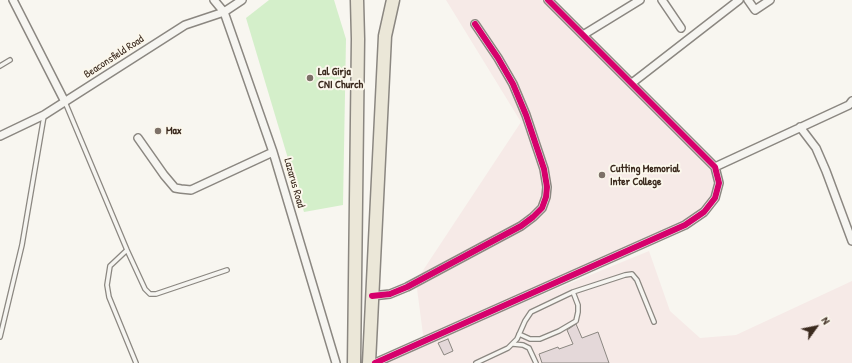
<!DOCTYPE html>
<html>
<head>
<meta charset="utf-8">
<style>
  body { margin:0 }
  #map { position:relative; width:852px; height:363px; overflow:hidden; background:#f8f6f0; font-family:"Patrick Hand",sans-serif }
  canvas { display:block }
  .north { position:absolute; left:796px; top:307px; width:40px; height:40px; -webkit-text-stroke:3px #fbf7ec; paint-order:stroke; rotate:57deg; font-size:11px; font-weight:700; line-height:16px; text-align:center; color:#3b2a1e }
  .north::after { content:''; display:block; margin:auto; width:14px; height:18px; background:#3b2a1e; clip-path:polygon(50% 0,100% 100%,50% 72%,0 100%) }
</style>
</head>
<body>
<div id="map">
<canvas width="852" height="363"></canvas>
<div class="north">N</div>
</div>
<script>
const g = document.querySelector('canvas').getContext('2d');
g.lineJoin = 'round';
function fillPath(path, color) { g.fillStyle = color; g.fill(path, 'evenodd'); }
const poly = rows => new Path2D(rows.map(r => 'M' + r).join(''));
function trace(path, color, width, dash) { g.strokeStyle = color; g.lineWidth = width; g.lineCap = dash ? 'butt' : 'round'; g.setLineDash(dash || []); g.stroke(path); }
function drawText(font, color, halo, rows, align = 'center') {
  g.font = font + ' "Patrick Hand",sans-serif'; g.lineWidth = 4; g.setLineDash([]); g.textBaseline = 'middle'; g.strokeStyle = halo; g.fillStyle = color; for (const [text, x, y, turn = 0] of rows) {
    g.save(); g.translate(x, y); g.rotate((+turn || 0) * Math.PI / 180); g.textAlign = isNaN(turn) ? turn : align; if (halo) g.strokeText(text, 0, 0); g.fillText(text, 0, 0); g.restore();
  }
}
const built = poly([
  [446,0,548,0,715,167,719,183,715,198,685,225,424,342,416,281,521,122],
  [649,251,670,311,700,338,736,335,852,281,852,363,375,363]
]);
const green = poly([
  [269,0,334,0,346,39,343,205,304,212,246,18]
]);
const building = poly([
  [576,324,582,338,598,332,609,363,542,363,539,354,558,347,559,349,573,344,567,330,576,324],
  [448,339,453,351,444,355,438,343,448,339]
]);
const service = poly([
  [0,66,10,60],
  [65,102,127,250,145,289,150,294,156,294,227,270],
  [127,250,110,266,107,285,109,297,136,363],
  [519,334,530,339,540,339,559,331,576,321,578,312,578,305,573,292],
  [0,337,22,245,44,116],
  [513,344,523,345,529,348,536,363],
  [476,363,508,348,517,339,525,321,531,312,573,292,625,275,632,274,637,280,654,322]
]);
const minor = poly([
  [13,0,65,102],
  [214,0,224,12,273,152,336,363],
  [662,0,681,28],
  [748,0,755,10,770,0],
  [583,35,640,0],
  [632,83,739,0],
  [800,127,816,148,826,171,852,241],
  [0,136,44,115,185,25,224,12,242,0],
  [138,138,164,175,175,188,181,189,191,190,273,152],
  [715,167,849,105,852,101],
  [372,296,390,294,407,287,521,226,533,217,542,208,546,197,547,187,544,169,526,115,513,84,498,58,475,24],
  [375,363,685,225,704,212,715,198,719,183,715,167,548,0]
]);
const primary = poly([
  [354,363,358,39,357,0],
  [369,363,385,36,393,0]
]);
const cycleway = poly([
  [372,296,390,294,407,287,521,226,533,217,542,208,546,197,547,187,544,169,526,115,513,84,498,58,475,24],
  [375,363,685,225,704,212,715,198,719,183,715,167,548,0]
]);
const markers = [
  [310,78,4,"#7d7168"],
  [158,131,4,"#7d7168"],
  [602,175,4,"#7d7168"]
];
const streetNames = [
  ["Beaconsfield Road",114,57,-33],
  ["Lazarus Road",294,183,74]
];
const poiNames = [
  ["Lal Girja",318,72],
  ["CNI Church",318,85],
  ["Max",166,131],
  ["Cutting Memorial",610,169],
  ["Inter College",610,182]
];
fillPath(built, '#f6eae7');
fillPath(green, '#d4efca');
fillPath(building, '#e4d8d9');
trace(building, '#8b8781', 1);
trace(service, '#8b8781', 6);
trace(minor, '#8b8781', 10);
trace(primary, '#8b8781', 15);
trace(service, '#f6f5f1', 3.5);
trace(minor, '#f6f5f1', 7);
trace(primary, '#ebe7d8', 12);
trace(cycleway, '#d6006c', 6);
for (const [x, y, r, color] of markers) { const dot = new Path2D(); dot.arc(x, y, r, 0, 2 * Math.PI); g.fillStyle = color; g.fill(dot); trace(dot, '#fbf7ec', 1.5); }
drawText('11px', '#3b2a1e', '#fbf7ec', streetNames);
drawText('bold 11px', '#3b2a1e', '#fbf7ec', poiNames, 'left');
</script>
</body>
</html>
